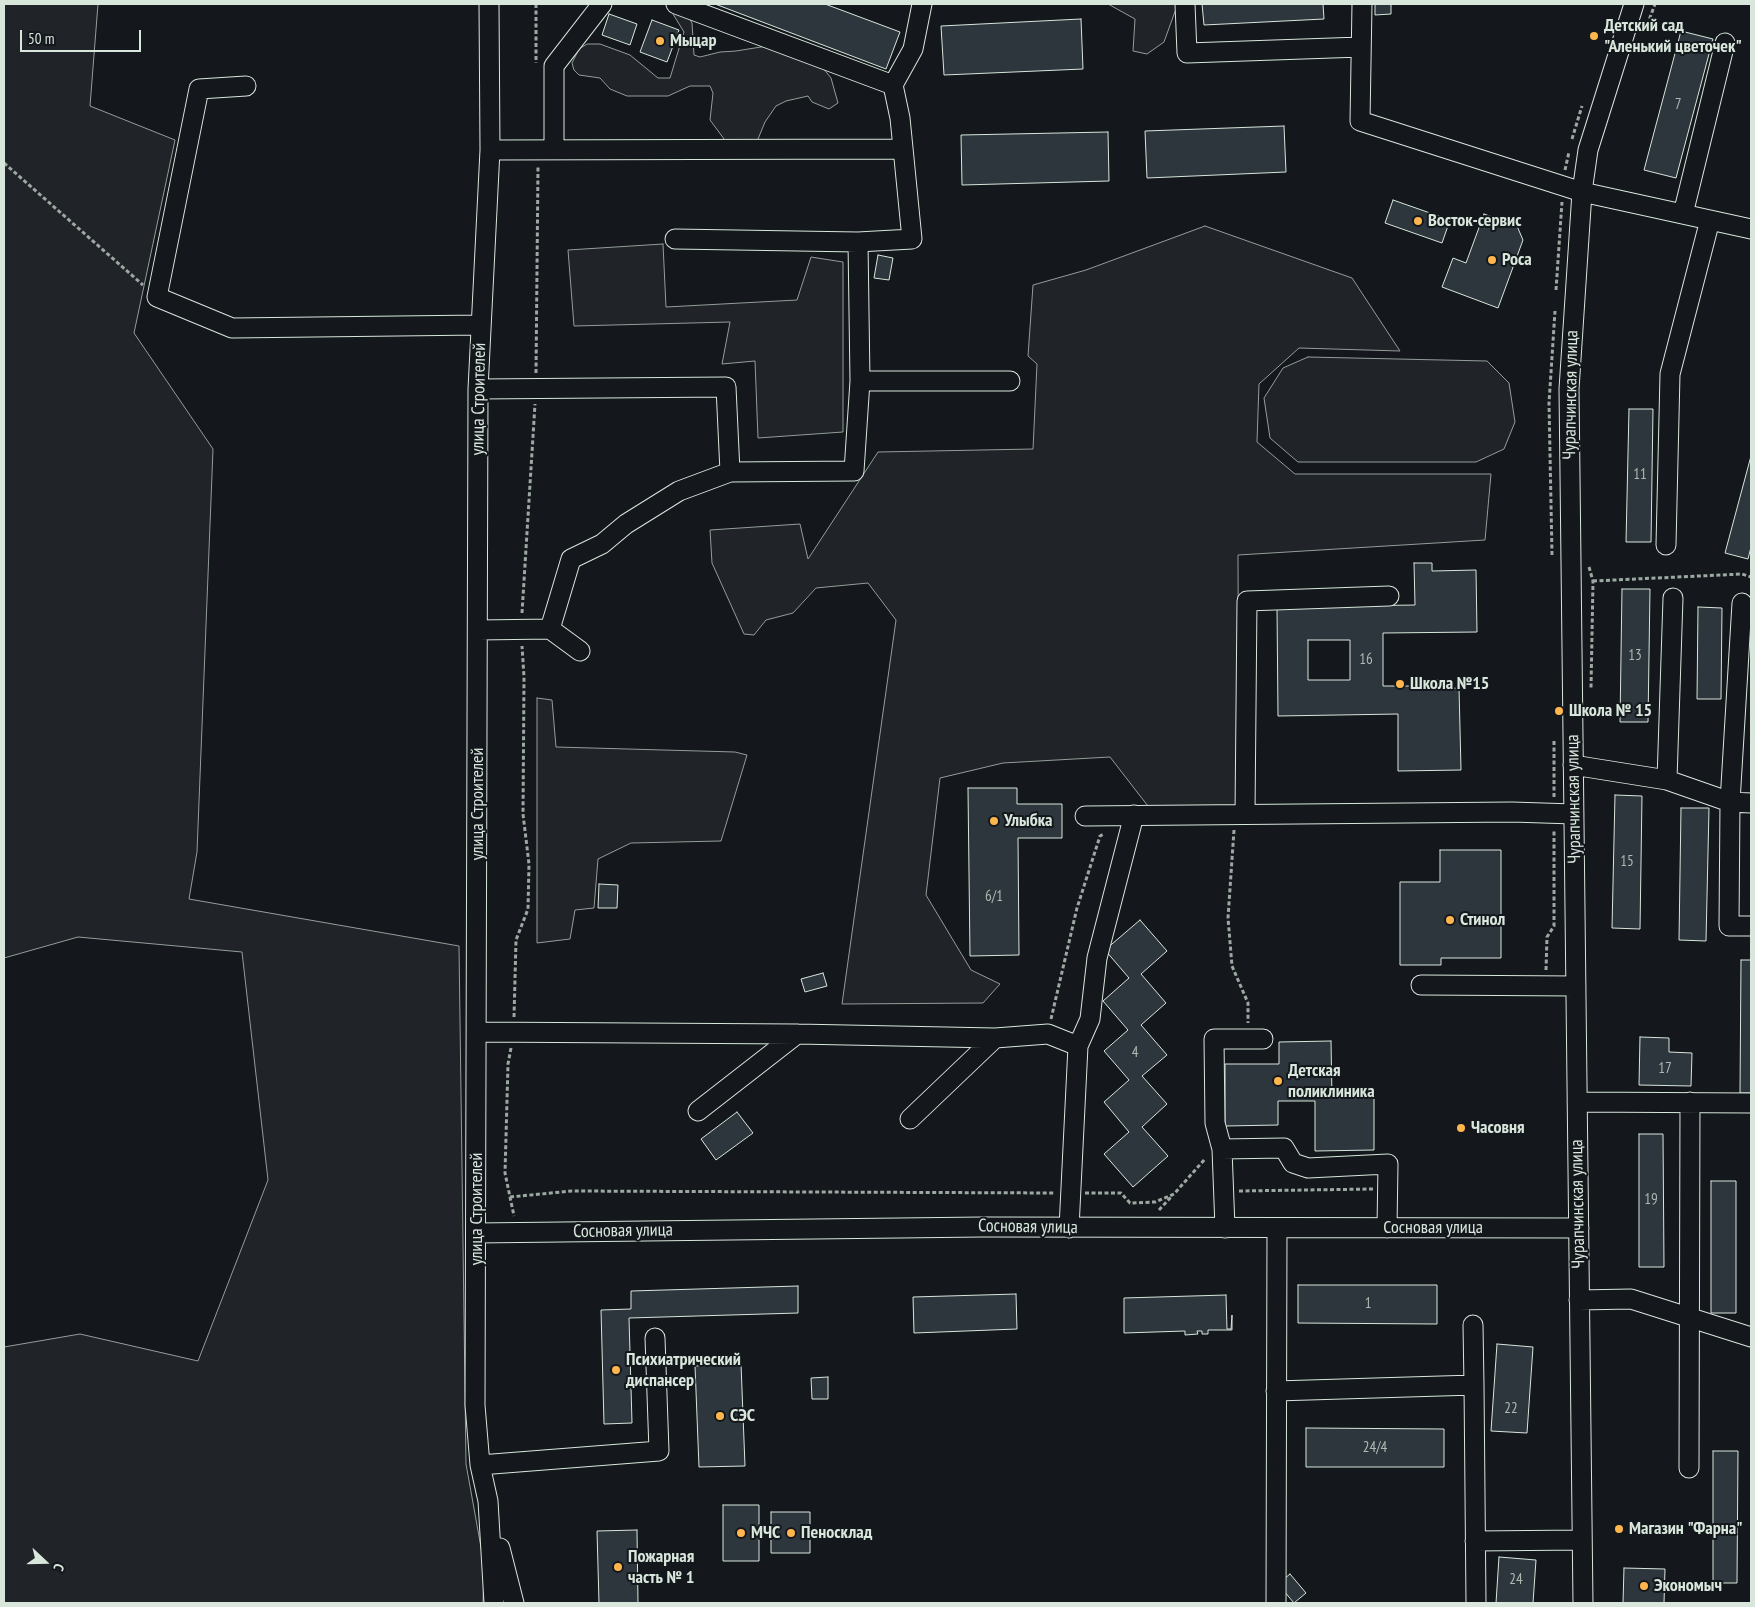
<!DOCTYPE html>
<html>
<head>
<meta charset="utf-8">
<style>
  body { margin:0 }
  #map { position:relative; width:1755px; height:1607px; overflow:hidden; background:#14181c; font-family:"PT Sans Narrow",sans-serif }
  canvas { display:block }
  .frame { position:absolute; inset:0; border:5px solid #d8e6dc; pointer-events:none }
  .north { position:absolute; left:20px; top:1537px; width:50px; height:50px; -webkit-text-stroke:4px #14181c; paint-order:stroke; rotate:111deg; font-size:14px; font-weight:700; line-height:20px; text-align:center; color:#d8e6dc }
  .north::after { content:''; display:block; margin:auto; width:18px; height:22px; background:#d8e6dc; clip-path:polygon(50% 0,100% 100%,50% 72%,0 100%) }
  .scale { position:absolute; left:20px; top:30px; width:121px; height:22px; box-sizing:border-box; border:2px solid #d8e6dc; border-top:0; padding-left:6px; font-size:15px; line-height:18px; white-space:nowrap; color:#d8e6dc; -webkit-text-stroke:4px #14181c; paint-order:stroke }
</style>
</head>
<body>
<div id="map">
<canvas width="1755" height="1607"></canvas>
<div class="frame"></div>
<div class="north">С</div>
<div class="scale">50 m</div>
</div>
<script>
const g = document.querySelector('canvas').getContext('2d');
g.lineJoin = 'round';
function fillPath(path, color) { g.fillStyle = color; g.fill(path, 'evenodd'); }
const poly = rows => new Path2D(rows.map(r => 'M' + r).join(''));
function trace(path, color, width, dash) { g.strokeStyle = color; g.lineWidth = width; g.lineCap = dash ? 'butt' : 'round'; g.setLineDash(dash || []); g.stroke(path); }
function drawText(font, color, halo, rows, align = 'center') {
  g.font = font + ' "PT Sans Narrow",sans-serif'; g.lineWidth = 4; g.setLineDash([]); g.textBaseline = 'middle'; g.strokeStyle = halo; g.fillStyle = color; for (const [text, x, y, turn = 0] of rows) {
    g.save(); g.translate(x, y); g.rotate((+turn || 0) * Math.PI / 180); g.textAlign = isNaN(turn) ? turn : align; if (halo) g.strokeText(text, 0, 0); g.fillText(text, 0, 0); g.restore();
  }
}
const green = poly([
  [4,4,98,4,90,106,175,140,134,333,213,449,197,852,189,899,459,946,466,1464,484,1564,483,1603,4,1603,4,1347,80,1334,198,1361,268,1180,242,952,78,937,4,958,4,4],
  [1108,4,1177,4,1177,6,1164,42,1147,54,1133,51,1135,19,1108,4],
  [680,11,688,16,692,23,694,55,700,57,720,52,736,51,767,46,819,63,831,78,838,103,829,109,812,102,808,96,786,101,776,106,765,122,758,139,749,146,727,143,710,120,713,93,710,86,690,86,668,96,627,96,610,89,600,78,579,75,574,70,572,63,579,49,587,44,600,44,630,55,658,78,670,78,684,32,673,14,680,11],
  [1205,226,1352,278,1400,351,1299,348,1259,384,1257,442,1295,474,1491,474,1485,540,1238,555,1239,806,1151,810,1110,757,1003,763,940,778,926,895,971,970,1000,984,983,1003,842,1004,896,620,868,583,816,588,793,613,766,620,754,635,744,634,712,563,710,530,800,524,808,559,878,452,1033,449,1037,364,1028,356,1033,285,1086,270,1205,226],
  [663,244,666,307,797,300,811,257,843,262,843,432,758,438,755,361,722,364,730,322,574,326,568,250,663,244],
  [1308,357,1487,361,1509,383,1515,422,1504,449,1476,462,1298,462,1270,438,1264,398,1283,368,1308,357],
  [537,698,552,700,556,747,735,752,747,755,721,841,631,843,598,859,594,908,575,910,570,939,537,943,537,698]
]);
const building = poly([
  [715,4,825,4,900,32,886,69,715,4],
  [1202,4,1323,4,1324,19,1204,25,1202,4],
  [1375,4,1391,4,1391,14,1375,15,1375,4],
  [609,14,637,24,630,45,602,35,609,14],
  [1081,19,1083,69,944,75,941,26,1081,19],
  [652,20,679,30,667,62,640,52,652,20],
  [1681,31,1713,39,1676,178,1644,170,1681,31],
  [1284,126,1286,172,1147,178,1145,131,1284,126],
  [1108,132,1109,181,962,185,961,135,1108,132],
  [1393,200,1450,220,1442,243,1385,223,1393,200],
  [1484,214,1517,226,1523,240,1498,308,1442,287,1453,258,1466,263,1484,214],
  [878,255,893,258,889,280,874,278,878,255],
  [1629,409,1653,409,1651,542,1626,542,1629,409],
  [1751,456,1751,547,1748,559,1725,553,1751,456],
  [1414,563,1432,563,1432,571,1476,570,1477,632,1383,633,1383,686,1418,686,1418,680,1439,680,1439,689,1459,688,1461,770,1398,771,1398,714,1278,716,1277,607,1415,605,1414,563],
  [1308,640,1350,640,1350,680,1308,680,1308,640],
  [1622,589,1650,589,1648,722,1620,722,1622,589],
  [1698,607,1722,608,1721,699,1697,699,1698,607],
  [968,788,1017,788,1017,804,1062,804,1062,838,1018,838,1019,955,970,956,968,788],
  [1615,795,1642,796,1640,929,1612,928,1615,795],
  [1681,808,1709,808,1706,941,1679,940,1681,808],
  [1440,850,1501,850,1501,958,1441,958,1441,965,1400,965,1400,882,1440,882,1440,850],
  [599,884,618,885,617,908,598,908,599,884],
  [1140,920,1167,951,1141,974,1166,1003,1141,1025,1167,1055,1142,1076,1167,1104,1142,1127,1168,1156,1133,1187,1104,1154,1129,1132,1104,1102,1129,1080,1104,1051,1128,1030,1103,1001,1129,978,1105,950,1140,920],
  [1741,960,1751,960,1751,1093,1740,1093,1741,960],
  [823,973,827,986,805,992,801,979,823,973],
  [1640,1037,1669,1038,1669,1052,1692,1053,1691,1086,1639,1085,1640,1037],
  [1331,1041,1332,1098,1374,1098,1374,1150,1315,1151,1315,1101,1278,1101,1278,1125,1225,1126,1225,1064,1279,1064,1279,1042,1331,1041],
  [737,1112,753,1133,716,1160,701,1139,737,1112],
  [1639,1134,1663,1134,1664,1267,1639,1267,1639,1134],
  [1711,1181,1736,1181,1736,1313,1711,1313,1711,1181],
  [1298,1285,1437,1285,1437,1324,1298,1323,1298,1285],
  [798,1286,798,1313,629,1318,632,1423,604,1424,601,1310,631,1309,631,1291,798,1286],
  [1016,1294,1017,1329,914,1333,913,1297,1016,1294],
  [1226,1295,1227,1329,1231,1329,1232,1315,1232,1330,1208,1330,1208,1334,1202,1334,1202,1331,1197,1331,1198,1334,1185,1335,1185,1331,1124,1333,1124,1298,1226,1295],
  [1497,1344,1533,1347,1527,1433,1491,1431,1497,1344],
  [741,1364,745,1466,699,1467,695,1366,741,1364],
  [828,1377,828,1399,812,1399,811,1378,828,1377],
  [1306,1428,1444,1429,1444,1467,1306,1467,1306,1428],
  [1713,1451,1738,1451,1737,1583,1713,1583,1713,1451],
  [723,1505,759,1505,759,1561,723,1561,723,1505],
  [771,1512,810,1512,810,1553,771,1553,771,1512],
  [637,1530,638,1603,599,1603,597,1531,637,1530],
  [1499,1557,1536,1560,1533,1603,1496,1603,1499,1557],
  [1624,1568,1665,1569,1664,1603,1623,1603,1624,1568],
  [1290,1574,1306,1593,1294,1603,1278,1584,1290,1574]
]);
const path = poly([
  [536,4,536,63],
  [1645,31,1655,4],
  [1572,139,1582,106],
  [4,163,143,285],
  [1565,170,1569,152],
  [1556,290,1562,202],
  [536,373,538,167],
  [1552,555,1549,403,1555,311],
  [1589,567,1593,581,1591,688],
  [1593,581,1742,574,1751,577],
  [522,613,535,404],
  [1554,797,1554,739],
  [1234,830,1228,918,1232,966,1248,1003,1248,1023],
  [1546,970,1547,937,1554,926,1554,829],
  [514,1017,516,940,528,909,529,864,523,814,524,677,522,646],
  [1051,1019,1077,908,1100,836,1104,834],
  [511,1048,508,1064,505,1173,514,1216],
  [1239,1191,1373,1189],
  [1085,1193,1121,1193,1130,1203,1155,1202,1174,1194,1205,1159],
  [510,1197,572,1191,1054,1193],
  [1159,1210,1172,1196]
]);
const minor = poly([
  [489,4,490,150,478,389,475,1405,480,1465,488,1501,494,1603],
  [676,4,893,85,913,49,922,4],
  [1185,4,1187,53,1361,47],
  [1362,4,1360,121,1582,192,1751,229],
  [246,86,199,89,157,297,232,328,480,325],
  [490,150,903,149],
  [554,150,554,66,602,4],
  [1683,214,1725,43],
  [675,239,858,242],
  [860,381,1010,381],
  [478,389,726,387,730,472,854,471,860,381,858,242,912,239,900,118,893,85],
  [1666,545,1670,374,1710,220],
  [1742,603,1730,802,1729,926,1751,926],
  [550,629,580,651],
  [478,630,550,629,571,559,602,544,626,524,679,491,730,472],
  [1573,765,1667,780,1730,802,1751,803],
  [1667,780,1673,598],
  [1245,814,1247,601,1389,596],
  [1085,816,1512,812,1574,814],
  [1421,985,1576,986],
  [477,1032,797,1034,995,1038],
  [1577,1102,1751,1103],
  [698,1111,797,1034],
  [910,1119,995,1038,1048,1034,1078,1046],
  [1222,1149,1284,1148,1293,1163,1308,1168,1388,1164,1387,1228],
  [1069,1228,1078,1046,1090,1019,1097,958,1134,815],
  [1225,1228,1222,1149,1215,1123,1214,1039,1263,1039],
  [477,1233,983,1227,1579,1228],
  [1579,1300,1631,1299,1751,1337],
  [1474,1385,1476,1603],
  [1276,1391,1474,1385,1473,1325],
  [480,1465,659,1451,655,1338],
  [1689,1468,1690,1102],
  [1475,1541,1582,1540],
  [500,1548,514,1603],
  [1276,1603,1277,1228],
  [1583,1603,1569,389,1582,192,1588,150,1634,4]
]);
const markers = [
  [1594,36,5,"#ffb74d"],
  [660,41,5,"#ffb74d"],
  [1418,221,5,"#ffb74d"],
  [1492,260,5,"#ffb74d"],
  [1400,684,5,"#ffb74d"],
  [1559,711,5,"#ffb74d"],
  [994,821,5,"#ffb74d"],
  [1450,920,5,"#ffb74d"],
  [1278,1081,5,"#ffb74d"],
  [1461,1128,5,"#ffb74d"],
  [616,1370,5,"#ffb74d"],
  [720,1416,5,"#ffb74d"],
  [1619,1529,5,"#ffb74d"],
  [741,1533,5,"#ffb74d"],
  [791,1533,5,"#ffb74d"],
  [618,1567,5,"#ffb74d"],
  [1644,1586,5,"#ffb74d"]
];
const numberNames = [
  ["7",1678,105],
  ["11",1640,475],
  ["13",1635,656],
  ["16",1366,660],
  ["15",1627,862],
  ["6/1",994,897],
  ["4",1135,1053],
  ["17",1665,1069],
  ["19",1651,1200],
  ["1",1368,1304],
  ["22",1511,1409],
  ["24/4",1375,1448],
  ["24",1516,1580]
];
const poiNames = [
  ["Детский сад",1604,26],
  ["\"Аленький цветочек\"",1604,47],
  ["Мыцар",670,41],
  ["Восток-сервис",1428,221],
  ["Роса",1502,260],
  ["Школа №15",1410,684],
  ["Школа № 15",1569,711],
  ["Улыбка",1004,821],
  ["Стинол",1460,920],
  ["Детская",1288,1071],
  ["поликлиника",1288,1092],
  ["Часовня",1471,1128],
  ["Психиатрический",626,1360],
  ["диспансер",626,1381],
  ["СЭС",730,1416],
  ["Магазин \"Фарна\"",1629,1529],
  ["МЧС",751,1533],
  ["Пеносклад",801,1533],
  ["Пожарная",628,1557],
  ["часть № 1",628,1578],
  ["Экономыч",1654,1586]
];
const streetNames = [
  ["Чурапчинская улица",1571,395,-89],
  ["улица Строителей",479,399,-89],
  ["Чурапчинская улица",1574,799,-91],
  ["улица Строителей",478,804,-90],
  ["Чурапчинская улица",1578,1204,-91],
  ["улица Строителей",477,1209,-90],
  ["Сосновая улица",1028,1227,1],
  ["Сосновая улица",1433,1228],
  ["Сосновая улица",623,1231,-1]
];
fillPath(green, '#202428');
trace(green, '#939e99', 1);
fillPath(building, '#2c363c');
trace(building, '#d8e6dc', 1);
trace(minor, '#d8e6dc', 21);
trace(path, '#9da8a2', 3, [4, 2.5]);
trace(minor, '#14181c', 19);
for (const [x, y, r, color] of markers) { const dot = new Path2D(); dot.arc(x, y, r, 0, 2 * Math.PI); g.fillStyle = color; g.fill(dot); trace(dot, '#14181c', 2); }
drawText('15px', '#adbab4', null, numberNames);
drawText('bold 18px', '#d8e6dc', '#14181c', poiNames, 'left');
drawText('18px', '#d8e6dc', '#14181c', streetNames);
</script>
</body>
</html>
